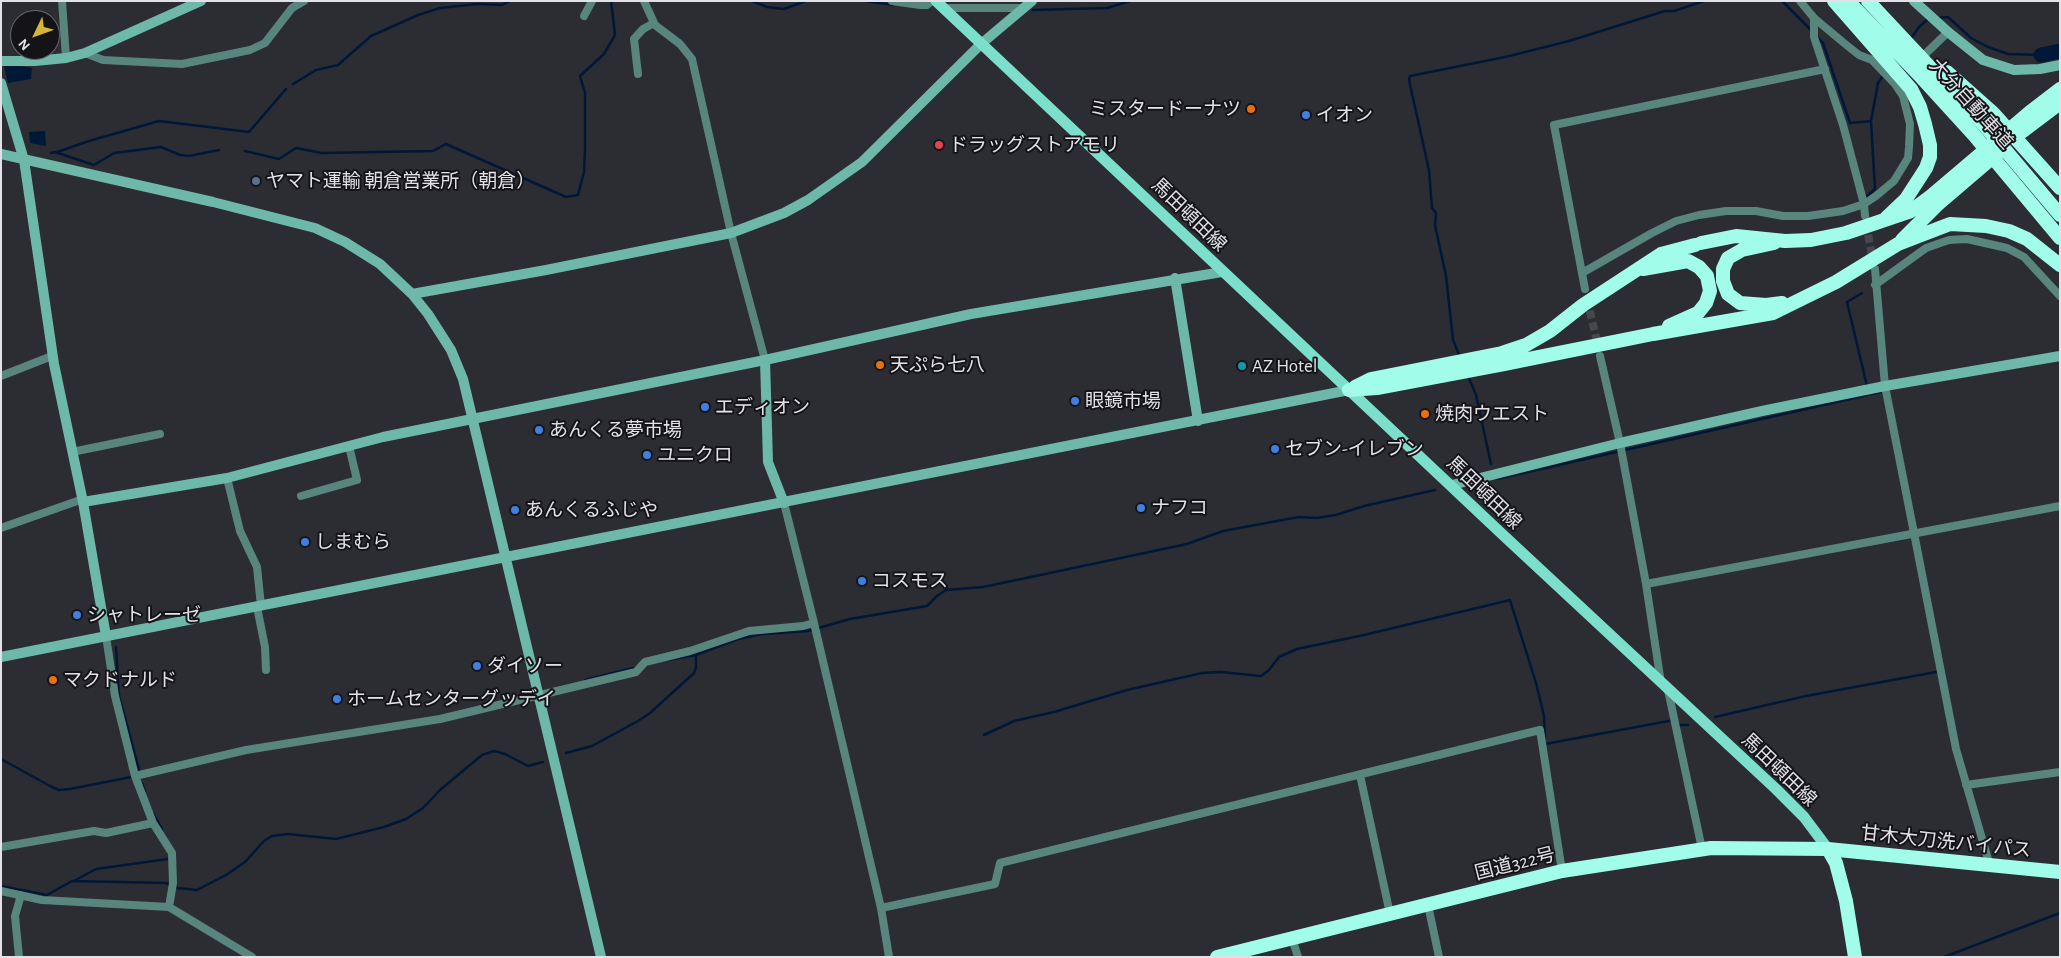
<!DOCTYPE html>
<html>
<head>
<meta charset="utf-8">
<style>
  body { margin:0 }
  #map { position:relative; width:2061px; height:958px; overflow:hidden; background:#2c2c33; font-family:"Alegreya Sans",sans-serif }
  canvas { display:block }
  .frame { position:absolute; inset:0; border:2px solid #e1e1e7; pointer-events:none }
  .north { position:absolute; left:10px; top:10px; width:50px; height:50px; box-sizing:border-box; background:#141418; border:1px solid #66666b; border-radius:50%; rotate:228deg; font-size:14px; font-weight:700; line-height:20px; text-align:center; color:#e1e1e7 }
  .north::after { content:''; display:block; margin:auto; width:18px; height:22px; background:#d5b535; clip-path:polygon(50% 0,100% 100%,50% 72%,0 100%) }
</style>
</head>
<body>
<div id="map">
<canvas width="2061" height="958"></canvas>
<div class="frame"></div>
<div class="north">N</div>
</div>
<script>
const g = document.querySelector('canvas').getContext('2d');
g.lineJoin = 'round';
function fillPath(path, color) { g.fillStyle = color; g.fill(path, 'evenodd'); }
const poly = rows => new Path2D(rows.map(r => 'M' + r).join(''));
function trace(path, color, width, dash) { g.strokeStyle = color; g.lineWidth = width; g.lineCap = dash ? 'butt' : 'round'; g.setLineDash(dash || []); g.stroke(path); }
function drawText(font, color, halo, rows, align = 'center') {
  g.font = font + ' "Alegreya Sans","Noto Sans JP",sans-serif'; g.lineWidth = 4; g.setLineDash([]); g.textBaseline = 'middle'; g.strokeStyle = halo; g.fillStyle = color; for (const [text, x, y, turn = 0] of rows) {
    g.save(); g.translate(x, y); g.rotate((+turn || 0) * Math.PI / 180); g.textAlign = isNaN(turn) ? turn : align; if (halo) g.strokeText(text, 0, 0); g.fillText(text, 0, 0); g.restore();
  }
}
const water = poly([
  [7,64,32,68,31,79,8,83,4,66],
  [45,131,46,146,30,143,29,132]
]);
const stream = poly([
  [752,1,767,7,784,9,806,1],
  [865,1,893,5],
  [1782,1,1811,30],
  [1033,10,1107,8,1130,1],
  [1937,18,1948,17,1971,38,1988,47,2008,54,2041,55],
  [1816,36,1823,43,1850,123,1871,121],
  [1910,40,1919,27,1929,18],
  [293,84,316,70,338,65,371,36,418,15,440,8,477,4,502,5,510,1],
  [245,151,279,159,296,148,322,153,433,151,446,144,566,197,578,195,584,172,585,149,585,93,580,76,604,54,615,35,611,1],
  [57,152,89,141,159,121,249,132,286,89],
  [51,153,55,152,94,165,114,153,161,147,180,155,189,156,219,150],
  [1864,199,1875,189,1871,121,1878,83,1884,74],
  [1862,293,1847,302,1867,386],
  [1460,357,1453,340,1446,276,1435,225,1436,213,1432,208,1429,170,1409,80,1410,76,1505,57,1569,41,1665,11,1674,11,1704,1],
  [1468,376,1476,395,1491,464],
  [1497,479,1881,392],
  [116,647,119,696,140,773],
  [668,660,696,655],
  [585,680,633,668],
  [1715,717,1806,696,1936,672],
  [1679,725,1688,725],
  [984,735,1014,721,1054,712,1127,690,1202,673,1221,672,1261,676,1269,670,1279,657,1297,649,1364,635,1510,600,1536,683,1544,716,1545,738],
  [1545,744,1674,720],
  [566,753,592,746,638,721,650,713,694,673,696,667,696,655,738,639,762,634,808,631,850,619,927,606,937,596,946,590,983,587,1083,566,1187,544,1223,531,1299,517,1317,518,1336,515,1364,506,1435,490],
  [1,759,50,786,59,790,70,789,131,777],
  [142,783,145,791],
  [153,813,162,829],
  [74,881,96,869,168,859],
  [1,886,47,895,72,881,166,883,178,888,197,890,226,875,245,862,264,841,272,836,288,834,336,839,384,827,406,819,423,808,440,790,482,755,494,751,505,754,528,766,543,762],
  [1944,957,2060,913]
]);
const river = poly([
  [2041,55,2060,51]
]);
const streetTunnel = poly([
  [1866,223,1873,261],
  [1587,299,1598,346]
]);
const street = poly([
  [62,1,66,58],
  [644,1,655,25,680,44,692,59,731,233,765,360],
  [892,1,920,5,927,5,932,1],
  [943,8,1025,8],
  [584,16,592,1],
  [1814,18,1814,37,1843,125,1864,204,1865,216],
  [85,53,103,60,182,64,250,50,265,43,292,8,304,1],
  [1919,60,1948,32],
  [638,74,634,39,643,29,654,23],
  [1875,269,1885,386,1914,533,1956,749,1990,866],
  [1582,273,1652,233,1676,221,1699,215,1726,211,1756,211,1783,216,1808,216,1843,211,1864,204,1876,196,1894,181,1908,158,1909,147,1910,124,1903,96,1895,84,1872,60,1859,55,1844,43,1814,18,1800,1],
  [1875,285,1926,248,1949,240,1967,239,2007,248,2024,257,2060,296],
  [1585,289,1554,125,1825,69],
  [1600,356,1620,443,1646,584,1661,683],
  [1,376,52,356],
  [72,452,160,434],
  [227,478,240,531,257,567,261,606],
  [301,496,357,480,349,446],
  [784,503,814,623,881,908,889,957],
  [1,528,83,499],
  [1646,584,2060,506],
  [257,607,265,647,266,670],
  [106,636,115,696,135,776,153,823,172,853,173,883,169,907],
  [1668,690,1702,849],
  [1360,775,1390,914],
  [135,776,246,750,440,719,636,672,645,662,690,651,749,631,803,626,814,623],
  [1966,785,2060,772],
  [1,847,82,833,94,831,106,833,153,823],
  [1,891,42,900,169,907,252,957],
  [1428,905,1439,957],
  [881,908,995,884,1000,863,1540,730,1562,871],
  [1292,938,1298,957],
  [19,957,15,916,21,895]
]);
const secondary = poly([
  [1914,1,1948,32,1983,60,2014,70,2040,69,2060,65],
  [1,61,35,61,66,58,85,53,201,1],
  [1,83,24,160,54,364,83,502,106,636],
  [1,154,213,202,315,228,345,242,380,264,412,294,428,314,451,350,463,379,601,957],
  [1175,278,1198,421],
  [412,294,546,270,731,233,784,213,808,200,862,162,981,44,1032,1],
  [765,360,971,314,1222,272],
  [1452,485,1620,443,1762,411,1885,386,2060,356],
  [83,502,227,478,383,437,765,360,768,462,784,503],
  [1,657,1349,390]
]);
const primary = poly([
  [936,1,1502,534,1776,789,1804,817,1828,849]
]);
const highway = poly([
  [1834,1,1911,89,1920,107,1925,124,1930,145,1930,157,1926,168,1906,199,1886,218],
  [1848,1,1922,78,1974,135,2060,238],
  [1868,1,1985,126,2060,215],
  [1947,72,1993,113,2060,188],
  [2015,137,2060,103],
  [1902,240,1937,205,1999,152],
  [1701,243,1736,236,1785,241,1811,240,1846,233,1911,211,1931,196,2030,112,2060,89],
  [1774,243,1742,250,1728,258,1723,269,1723,281,1728,294,1740,303,1766,305,1782,303],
  [1643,269,1688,261,1699,267,1707,276,1710,291,1706,303,1698,313,1669,326],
  [1355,387,1371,379,1502,353,1526,345,1550,331,1583,305,1661,254,1695,245],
  [1349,390,1377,388,1504,364,1653,334,1773,313,1836,282,1898,244,1950,224,1986,226,2009,231,2027,239,2060,265],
  [1828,849,1836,863,1846,901,1855,957],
  [1217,957,1562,871,1711,848,1828,849,2060,872]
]);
const markers = [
  [1251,109,5,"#e8710a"],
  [1306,115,5,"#3f7fe0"],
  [939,145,5,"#e0444e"],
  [256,181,5,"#5c6f8a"],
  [880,365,5,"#e8710a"],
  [1242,366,5,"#0f9aa8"],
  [1075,401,5,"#3f7fe0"],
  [705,407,5,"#3f7fe0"],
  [1425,414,5,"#e8710a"],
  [539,430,5,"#3f7fe0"],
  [1275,449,5,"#3f7fe0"],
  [647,455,5,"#3f7fe0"],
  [1141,508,5,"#3f7fe0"],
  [515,510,5,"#3f7fe0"],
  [305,542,5,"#3f7fe0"],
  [862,581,5,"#3f7fe0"],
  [77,615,5,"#3f7fe0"],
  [477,666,5,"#3f7fe0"],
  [53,680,5,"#e8710a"],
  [337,699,5,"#3f7fe0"]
];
const streetNames = [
  ["大分自動車道",1971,104,48],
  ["馬田頓田線",1189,215,44],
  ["馬田頓田線",1484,493,44],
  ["馬田頓田線",1779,770,44],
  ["甘木大刀洗バイパス",1946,842,6],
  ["国道322号",1515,864,-14]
];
const poiNames = [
  ["ミスタードーナツ",1241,109,"right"],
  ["イオン",1316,115],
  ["ドラッグストアモリ",949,145],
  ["ヤマト運輸 朝倉営業所（朝倉）",266,181],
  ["天ぷら七八",890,365],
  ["AZ Hotel",1252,366],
  ["眼鏡市場",1085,401],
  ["エディオン",715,407],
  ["焼肉ウエスト",1435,414],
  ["あんくる夢市場",549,430],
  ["セブン-イレブン",1285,449],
  ["ユニクロ",657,455],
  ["ナフコ",1151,508],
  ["あんくるふじや",525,510],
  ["しまむら",315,542],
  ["コスモス",872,581],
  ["シャトレーゼ",87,615],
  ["ダイソー",487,666],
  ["マクドナルド",63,680],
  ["ホームセンターグッデイ",347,699]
];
fillPath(water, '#001837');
trace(stream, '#001837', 2.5);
trace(river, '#001837', 15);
trace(streetTunnel, '#47474e', 8, [8, 4]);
trace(street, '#58857c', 8);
trace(secondary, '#6db8a8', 10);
trace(primary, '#7bdfcb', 11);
trace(highway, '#a1fdea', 14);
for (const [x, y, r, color] of markers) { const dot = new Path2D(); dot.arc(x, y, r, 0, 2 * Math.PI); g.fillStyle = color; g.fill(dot); trace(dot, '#141418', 2); }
drawText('19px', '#e1e1e7', '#141418', streetNames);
drawText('19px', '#e1e1e7', '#141418', poiNames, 'left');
</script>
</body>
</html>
